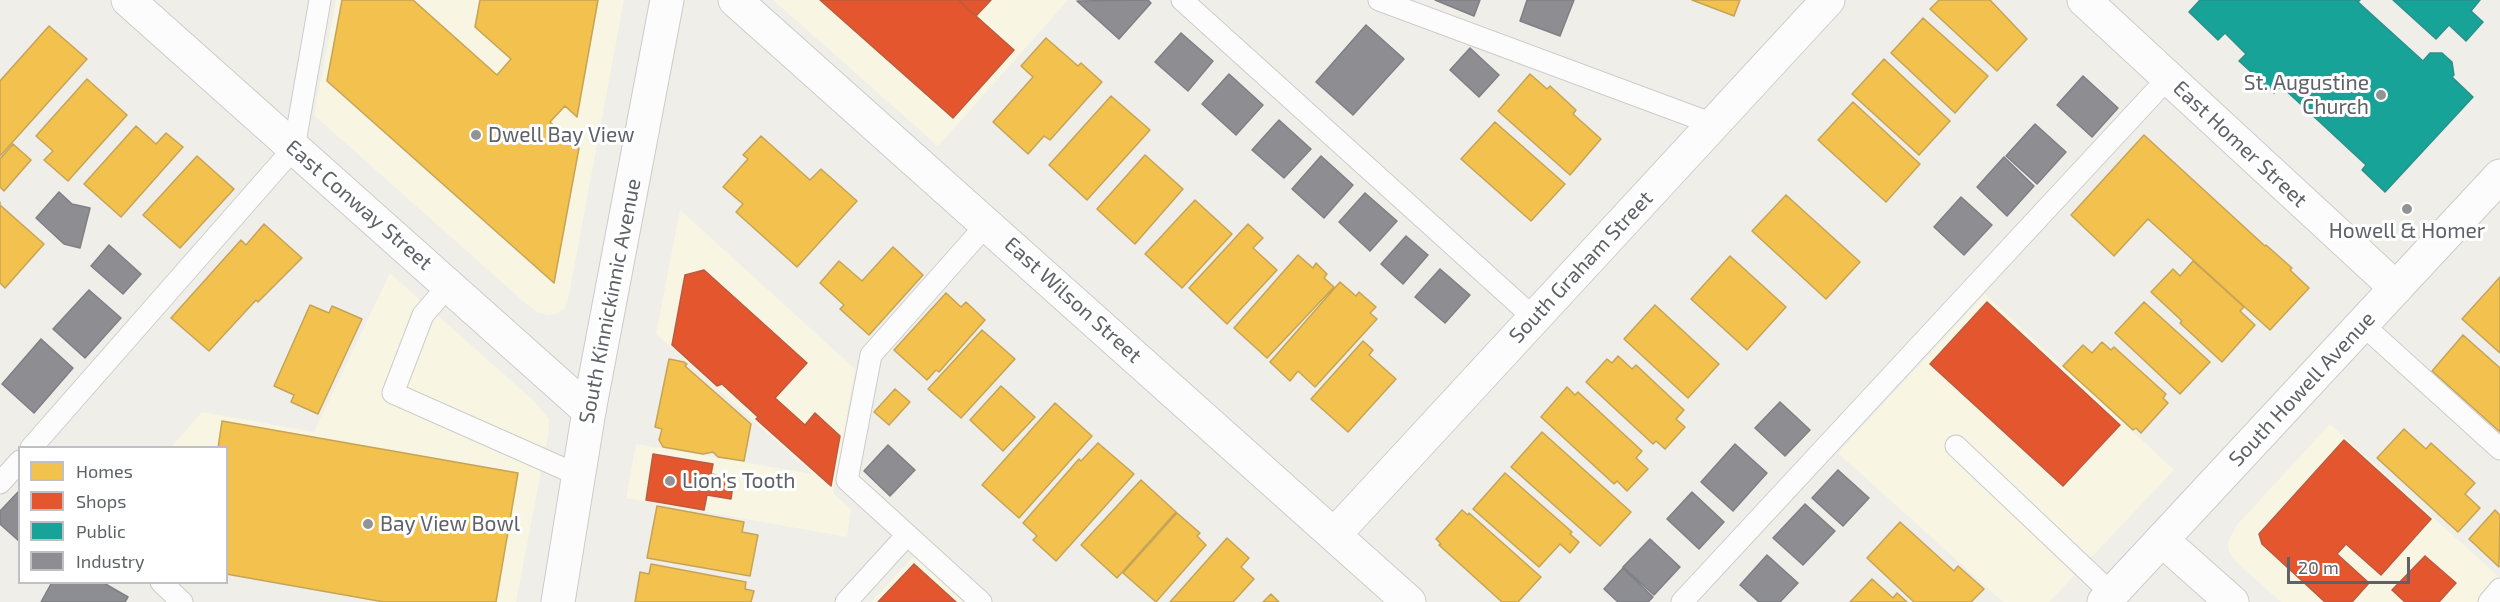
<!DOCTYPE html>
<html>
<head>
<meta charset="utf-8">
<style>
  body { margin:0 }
  #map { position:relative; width:2500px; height:602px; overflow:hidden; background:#efeee9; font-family:"Exo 2",sans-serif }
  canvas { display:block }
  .legend { position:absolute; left:18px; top:446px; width:210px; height:138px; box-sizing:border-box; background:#fff; border:2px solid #bfc0c3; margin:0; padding:8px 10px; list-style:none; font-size:18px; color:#5e6268 }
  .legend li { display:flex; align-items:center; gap:12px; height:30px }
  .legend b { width:30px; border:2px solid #bfc0c3 }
  .scale { position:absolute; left:2287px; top:557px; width:123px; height:27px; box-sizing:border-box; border:3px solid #5e6268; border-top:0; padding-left:8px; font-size:18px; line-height:21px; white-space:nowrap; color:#5e6268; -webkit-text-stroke:4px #fff; paint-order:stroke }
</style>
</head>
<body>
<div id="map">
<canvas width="2500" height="602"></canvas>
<ul class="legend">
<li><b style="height:16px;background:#f2c14e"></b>Homes</li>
<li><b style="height:16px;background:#e4572e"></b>Shops</li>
<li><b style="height:16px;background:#17a398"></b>Public</li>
<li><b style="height:16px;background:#8d8d92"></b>Industry</li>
</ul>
<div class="scale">20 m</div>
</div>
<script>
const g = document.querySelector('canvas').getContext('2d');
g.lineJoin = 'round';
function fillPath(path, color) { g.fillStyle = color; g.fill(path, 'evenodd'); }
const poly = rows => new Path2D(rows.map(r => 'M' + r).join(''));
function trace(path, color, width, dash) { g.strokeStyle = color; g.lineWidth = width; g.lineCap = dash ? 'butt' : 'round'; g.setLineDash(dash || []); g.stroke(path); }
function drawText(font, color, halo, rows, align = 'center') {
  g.font = font + ' "Exo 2",sans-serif'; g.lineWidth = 6; g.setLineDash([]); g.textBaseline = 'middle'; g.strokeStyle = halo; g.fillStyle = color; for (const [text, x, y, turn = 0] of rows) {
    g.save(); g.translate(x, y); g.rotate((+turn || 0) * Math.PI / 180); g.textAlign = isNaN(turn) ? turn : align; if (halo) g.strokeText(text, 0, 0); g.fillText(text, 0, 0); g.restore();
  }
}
const commercial = poly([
  [336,0,624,0,568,300,565,308,558,313,548,315,537,312,525,303,314,115],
  [773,0,1068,0,938,146],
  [680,210,855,369,833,493,851,509,847,537,626,498,636,444,813,474,656,334],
  [390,273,534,401,549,419,549,430,516,602,381,602,227,574,226,448,170,448,202,412,314,432],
  [1985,294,2174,470,2049,602,2003,602,1838,453],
  [2330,424,2500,578,2478,602,2281,602,2235,561,2229,551,2228,542,2236,526],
  [914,556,965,602,871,602]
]);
const homes = poly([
  [342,0,413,0,497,75,511,59,475,27,480,0,598,0,577,117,565,106,550,122,579,148,554,283,327,81,342,0],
  [1692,0,1740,0,1734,16,1692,0],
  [1939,0,1990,0,2027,39,1997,71,1930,9,1939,0],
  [1923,18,1988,76,1955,113,1891,53,1923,18],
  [49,26,87,59,0,156,0,81,49,26],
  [1046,38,1078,66,1081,63,1102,82,1050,140,1044,136,1028,154,993,122,1033,77,1021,66,1046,38],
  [1884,59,1950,121,1919,155,1852,94,1884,59],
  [1530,74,1547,89,1550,86,1576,110,1573,114,1601,139,1570,175,1498,111,1530,74],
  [87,79,127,115,68,181,44,160,53,151,36,136,87,79],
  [1111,96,1150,130,1087,200,1049,165,1111,96],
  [1853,102,1920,164,1886,202,1818,140,1853,102],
  [1495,122,1565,184,1531,221,1461,159,1495,122],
  [136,126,156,144,166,133,183,147,121,217,84,184,136,126],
  [2144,135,2265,246,2266,245,2292,268,2290,270,2309,288,2270,330,2148,219,2114,256,2071,215,2144,135],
  [761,136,810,180,821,169,857,201,797,267,736,212,743,204,723,187,748,159,743,155,761,136],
  [13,144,31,160,4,191,0,187,0,159,13,144],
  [1145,155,1183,189,1135,244,1097,209,1145,155],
  [197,156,234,189,180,248,143,215,197,156],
  [1786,195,1860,262,1826,299,1752,231,1786,195],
  [1195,200,1232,234,1182,288,1145,254,1195,200],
  [0,202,0,205,44,244,5,288,0,283,0,202],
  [264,224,302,258,258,302,256,300,209,351,171,318,241,240,246,245,264,224],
  [1248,224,1263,238,1253,248,1277,270,1227,324,1189,288,1248,224],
  [893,247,923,275,869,335,840,309,844,305,820,283,839,261,862,281,893,247],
  [1298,255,1313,268,1316,263,1327,274,1324,278,1334,287,1267,358,1234,328,1298,255],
  [1730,256,1786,307,1747,350,1691,299,1730,256],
  [2193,261,2244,307,2240,311,2255,325,2222,362,2180,323,2182,321,2151,292,2173,269,2180,276,2193,261],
  [2500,277,2500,353,2462,319,2500,277],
  [1340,282,1356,296,1359,292,1376,307,1370,313,1377,319,1315,387,1298,371,1290,381,1270,362,1340,282],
  [946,293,961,307,966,302,985,320,939,372,936,370,927,380,894,350,946,293],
  [2144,302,2210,362,2180,394,2115,333,2144,302],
  [310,305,329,313,332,306,362,319,318,414,291,402,294,395,274,386,310,305],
  [1655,305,1719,364,1688,398,1624,339,1655,305],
  [982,330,1015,359,961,418,928,389,982,330],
  [2463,335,2500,368,2500,432,2432,371,2463,335],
  [1363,341,1373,350,1369,355,1396,379,1348,432,1311,399,1363,341],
  [2102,342,2111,350,2114,347,2166,394,2163,398,2168,403,2141,433,2136,428,2133,430,2063,366,2083,345,2092,353,2102,342],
  [1618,356,1632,369,1636,365,1684,410,1676,419,1685,427,1665,449,1656,441,1653,444,1586,382,1607,359,1612,363,1618,356],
  [669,359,684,362,687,364,685,366,751,424,744,461,718,457,713,452,703,454,663,447,659,440,662,429,655,427,669,359],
  [1001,386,1035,417,1003,451,970,420,1001,386],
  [1567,387,1575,395,1578,392,1642,451,1636,458,1648,469,1627,491,1617,481,1614,484,1541,417,1567,387],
  [895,389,910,402,889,425,874,412,895,389],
  [1055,403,1092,436,1019,518,982,485,1055,403],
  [222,421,518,473,496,602,384,602,226,574,226,448,218,448,222,421],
  [2404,429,2426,449,2431,443,2475,483,2465,494,2480,508,2458,532,2377,458,2404,429],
  [1542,432,1631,512,1600,546,1511,467,1542,432],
  [1098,443,1134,474,1056,561,1033,540,1037,536,1023,523,1079,459,1081,461,1098,443],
  [1505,473,1572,532,1570,534,1579,542,1570,553,1560,544,1539,567,1473,509,1505,473],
  [1141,480,1176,512,1117,578,1081,545,1141,480],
  [657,506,744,522,742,532,758,535,750,576,647,558,657,506],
  [1462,510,1468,515,1469,513,1541,577,1518,602,1502,602,1439,545,1441,544,1436,539,1462,510],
  [2495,510,2500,515,2499,567,2469,539,2495,510],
  [1177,513,1200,533,1197,536,1206,545,1156,602,1123,573,1177,513],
  [1900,522,1954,571,1958,566,1984,589,1971,602,1914,602,1867,558,1900,522],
  [1227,538,1249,558,1241,567,1254,579,1233,602,1170,602,1227,538],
  [651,564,746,582,745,589,754,591,751,602,635,602,640,572,649,574,651,564],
  [1872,579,1893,598,1897,593,1907,602,1850,602,1872,579],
  [1271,594,1279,602,1263,602,1271,594]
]);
const shops = poly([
  [820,0,958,0,1014,50,953,118,820,0],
  [958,0,991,0,976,16,958,0],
  [704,270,807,363,775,398,805,425,815,413,840,436,831,486,756,419,758,417,722,384,717,386,672,345,685,275,704,270],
  [1987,302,2120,425,2063,486,1930,364,1987,302],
  [2344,440,2431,519,2381,575,2346,544,2337,554,2369,583,2352,602,2325,602,2262,544,2259,534,2344,440],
  [653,454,713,464,711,474,734,478,731,499,707,495,704,510,646,500,653,454],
  [2425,556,2456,583,2439,602,2405,602,2392,590,2425,556],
  [914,564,956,602,878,602,914,564]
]);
const public = poly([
  [2200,0,2360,0,2358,2,2423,61,2430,53,2442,53,2452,62,2454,75,2452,77,2473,97,2385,192,2362,170,2366,165,2281,86,2274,93,2239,61,2246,54,2225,33,2218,40,2189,12,2200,0],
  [2393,0,2480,0,2471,11,2483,22,2466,41,2449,25,2436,39,2393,0]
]);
const industry = poly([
  [1148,0,1151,3,1119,39,1077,1,1148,0],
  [1435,0,1480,0,1474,16,1435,0],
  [1527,0,1574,0,1560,36,1520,21,1527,0],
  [1366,25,1404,59,1353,115,1316,82,1366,25],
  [1181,33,1213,61,1188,91,1155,62,1181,33],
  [1470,48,1499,75,1479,97,1450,70,1470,48],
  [1229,74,1263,105,1236,135,1202,104,1229,74],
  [2083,76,2118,108,2092,137,2057,105,2083,76],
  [1279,120,1311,149,1284,178,1252,150,1279,120],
  [2035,124,2066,152,2037,184,2006,156,2035,124],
  [1321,156,1353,185,1324,218,1292,189,1321,156],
  [2004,157,2034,186,2007,216,1977,187,2004,157],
  [59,192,72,204,90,208,80,248,64,244,36,218,59,192],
  [1365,193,1397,221,1370,251,1339,222,1365,193],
  [1961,197,1992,225,1964,255,1934,227,1961,197],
  [1406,236,1428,255,1403,284,1381,264,1406,236],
  [109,245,141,274,123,294,91,266,109,245],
  [1440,269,1470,295,1445,323,1415,297,1440,269],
  [89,290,121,318,85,358,53,329,89,290],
  [41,339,73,368,34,413,2,384,41,339],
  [1780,402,1810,430,1785,456,1755,428,1780,402],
  [1735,444,1767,473,1733,511,1701,482,1735,444],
  [888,445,915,470,890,496,864,471,888,445],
  [1838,470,1869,498,1843,526,1812,498,1838,470],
  [18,492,20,493,20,542,0,524,0,511,18,492],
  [1692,492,1724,522,1699,549,1667,519,1692,492],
  [1805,504,1835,531,1803,565,1773,538,1805,504],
  [1650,539,1680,567,1654,595,1623,567,1650,539],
  [1767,555,1798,583,1780,602,1759,602,1740,585,1767,555],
  [1623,568,1653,597,1648,602,1618,602,1604,589,1623,568],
  [52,582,102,582,128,597,125,602,41,602,52,582]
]);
const service = poly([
  [1182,0,1534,318],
  [1379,0,1713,124],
  [449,285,423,315,393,393,578,475],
  [2362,324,2500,449],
  [1956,446,2112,594],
  [31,448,294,148,320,0],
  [0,483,20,461],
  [161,582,182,602],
  [846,602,907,535],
  [981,602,847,480,871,355,987,224],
  [1682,602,2168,78],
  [2489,602,2500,589]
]);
const minor = poly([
  [128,0,589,411],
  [735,0,1409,602],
  [2084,0,2396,288],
  [1334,535,1828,0],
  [2162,540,2232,602]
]);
const tertiary = poly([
  [2104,602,2500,176]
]);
const secondary = poly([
  [558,602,589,411,667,0]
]);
const markers = [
  [2381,95,6,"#919395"],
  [476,135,6,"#919395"],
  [2407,209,6,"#919395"],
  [670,481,6,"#919395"],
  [368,524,6,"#919395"]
];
const poiNames = [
  ["St. Augustine",2369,83,"right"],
  ["Church",2369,107,"right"],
  ["Dwell Bay View",488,135],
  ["Howell & Homer",2407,231,"center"],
  ["Lion's Tooth",682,481],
  ["Bay View Bowl",380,524]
];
const streetNames = [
  ["East Homer Street",2240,144,43],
  ["East Conway Street",359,205,41],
  ["South Graham Street",1581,267,-47],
  ["East Wilson Street",1073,300,42],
  ["South Kinnickinnic Avenue",610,301,-79],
  ["South Howell Avenue",2302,389,-47]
];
fillPath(commercial, '#f8f5e3');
fillPath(homes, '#f2c14e');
trace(homes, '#c6a456', 1.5);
fillPath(shops, '#e4572e');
trace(shops, '#bc5a3f', 1.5);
fillPath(public, '#17a398');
trace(public, '#2c908a', 1.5);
fillPath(industry, '#8d8d92');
trace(industry, '#7f8085', 1.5);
trace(service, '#cccccb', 23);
trace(minor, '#cccccb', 35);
trace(tertiary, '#cccccb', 35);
trace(secondary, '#cbcbca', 35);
trace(service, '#fdfcfc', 21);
trace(minor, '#fdfcfc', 33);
trace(tertiary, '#fdfcfc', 33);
trace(secondary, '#fdfcfc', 33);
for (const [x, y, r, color] of markers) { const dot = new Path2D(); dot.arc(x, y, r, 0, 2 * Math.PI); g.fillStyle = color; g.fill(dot); trace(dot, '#fff', 2); }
drawText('21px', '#5e6268', '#fff', poiNames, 'left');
drawText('21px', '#5e6268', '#fff', streetNames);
</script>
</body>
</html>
